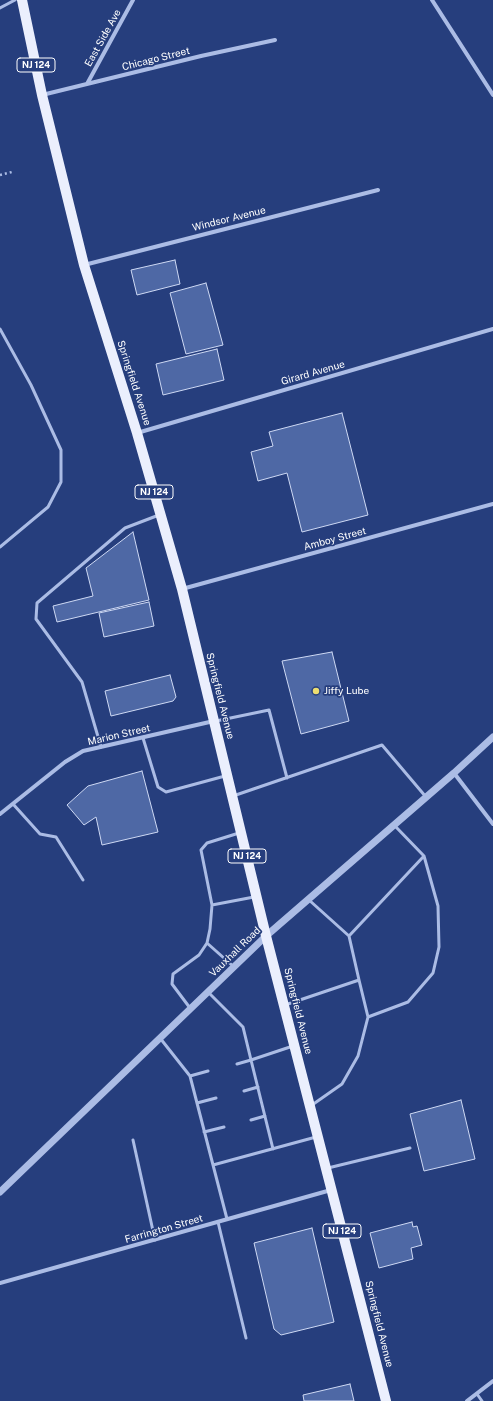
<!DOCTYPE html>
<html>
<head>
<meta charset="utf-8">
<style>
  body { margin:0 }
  canvas { display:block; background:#263e7d }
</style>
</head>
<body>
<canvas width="493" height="1401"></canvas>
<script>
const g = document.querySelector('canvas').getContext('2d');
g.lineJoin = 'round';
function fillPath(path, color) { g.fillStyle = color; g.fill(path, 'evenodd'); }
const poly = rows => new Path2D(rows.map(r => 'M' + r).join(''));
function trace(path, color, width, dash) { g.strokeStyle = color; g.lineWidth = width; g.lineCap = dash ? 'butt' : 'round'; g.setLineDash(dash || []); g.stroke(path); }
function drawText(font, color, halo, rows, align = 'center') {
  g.font = font + ' "Public Sans",sans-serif'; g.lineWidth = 3.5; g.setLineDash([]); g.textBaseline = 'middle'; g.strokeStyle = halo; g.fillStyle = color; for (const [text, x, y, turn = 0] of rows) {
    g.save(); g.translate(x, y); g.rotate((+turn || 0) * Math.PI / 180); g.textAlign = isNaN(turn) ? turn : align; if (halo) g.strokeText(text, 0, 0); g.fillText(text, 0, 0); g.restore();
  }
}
const building = poly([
  [175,260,180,284,137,295,131,270,175,260],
  [206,283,223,345,186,354,170,293,206,283],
  [217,349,224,380,163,395,156,364,217,349],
  [342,413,368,515,302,532,287,473,258,481,251,452,273,446,269,432,342,413],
  [133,532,149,600,57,622,53,606,93,596,86,568,133,532],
  [149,602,154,626,104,637,99,613,149,602],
  [332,652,349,721,301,734,282,661,332,652],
  [170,675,176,697,173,701,111,716,105,691,170,675],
  [142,771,158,832,102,845,96,817,84,825,67,805,88,786,142,771],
  [461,1100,475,1159,424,1171,410,1114,461,1100],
  [412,1222,413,1227,417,1226,422,1245,411,1248,413,1259,379,1268,370,1233,412,1222],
  [312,1228,334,1322,281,1335,274,1329,254,1243,312,1228],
  [350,1384,354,1401,304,1401,303,1395,350,1384]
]);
const path = poly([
  [0,175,12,172]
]);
const service = poly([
  [0,8,15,0],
  [0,329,31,385,61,450,61,482,48,507,0,547],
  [216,721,269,710,287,778],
  [143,738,158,787,166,792,225,776],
  [101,747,82,682,36,619,37,603,125,528,159,515],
  [233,796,382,745,426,797],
  [13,804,40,834,56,837,83,880],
  [309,900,349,936,359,980],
  [212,905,254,897],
  [349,936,424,856],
  [207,943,234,967],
  [208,992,243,1027,251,1060,237,1064],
  [285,1005,359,980,368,1017,358,1056,342,1084,312,1105],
  [190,1008,172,984,173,974,199,955,207,943,210,929,212,905,201,850,207,843,239,833],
  [368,1017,408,1002,433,973,439,947,438,906,424,856,395,826],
  [160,1038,190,1076,227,1219],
  [190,1076,208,1071],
  [244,1091,258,1087],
  [197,1103,216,1098],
  [251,1120,265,1116],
  [204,1132,224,1127],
  [133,1140,155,1240],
  [273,1149,251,1060,293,1046],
  [213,1165,316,1137],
  [328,1168,410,1148],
  [218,1222,246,1338],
  [477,1394,482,1401]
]);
const minor = poly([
  [432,0,493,95],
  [87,84,133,0],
  [42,95,201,56,275,40],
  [84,265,378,190],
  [137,433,493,329],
  [182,589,493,504],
  [454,773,493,824],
  [0,814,65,762,83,751,214,721],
  [0,1283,331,1190],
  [467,1401,493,1381]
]);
const tertiary = poly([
  [0,1192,266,936,454,773,493,737]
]);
const primary = poly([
  [22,0,42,95,84,265,137,433,182,589,266,936,386,1401]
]);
const markers = [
  [316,691,4,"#eddd70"]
];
const shields = [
  [36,65,38],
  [154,492,38],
  [247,856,38],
  [342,1231,38]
];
const shieldNames = [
  ["NJ 124",36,65],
  ["NJ 124",154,492],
  ["NJ 124",247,856],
  ["NJ 124",342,1231]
];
const streetNames = [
  ["East Side Ave",103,38,-61],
  ["Chicago Street",156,59,-14],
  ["Windsor Avenue",229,219,-14],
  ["Girard Avenue",313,373,-16],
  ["Springfield Avenue",134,383,72],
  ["Amboy Street",335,539,-15],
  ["Springfield Avenue",220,696,76],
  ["Marion Street",119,735,-13],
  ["Vauxhall Road",235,952,-44],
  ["Springfield Avenue",298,1011,76],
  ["Farrington Street",164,1229,-16],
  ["Springfield Avenue",379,1324,76]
];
const poiNames = [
  ["Jiffy Lube",324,691]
];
fillPath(building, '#4e68a5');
trace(building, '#ced9f4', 1);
trace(path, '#abbce5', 2.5, [2, 3]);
trace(service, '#abbce5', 3);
trace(minor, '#abbce5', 4);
trace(tertiary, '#abbce5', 7);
trace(primary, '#ebeffd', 10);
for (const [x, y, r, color] of markers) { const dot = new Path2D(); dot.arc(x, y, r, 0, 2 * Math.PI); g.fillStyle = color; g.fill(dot); trace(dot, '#263e7d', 1.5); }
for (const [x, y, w] of shields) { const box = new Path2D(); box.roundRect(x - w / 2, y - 7, w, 14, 3); g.fillStyle = '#263e7d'; g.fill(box); trace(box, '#fff', 1); }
drawText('bold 9px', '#fff', null, shieldNames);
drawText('10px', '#fff', '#263e7d', streetNames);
drawText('10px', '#fff', '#263e7d', poiNames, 'left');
</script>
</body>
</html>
